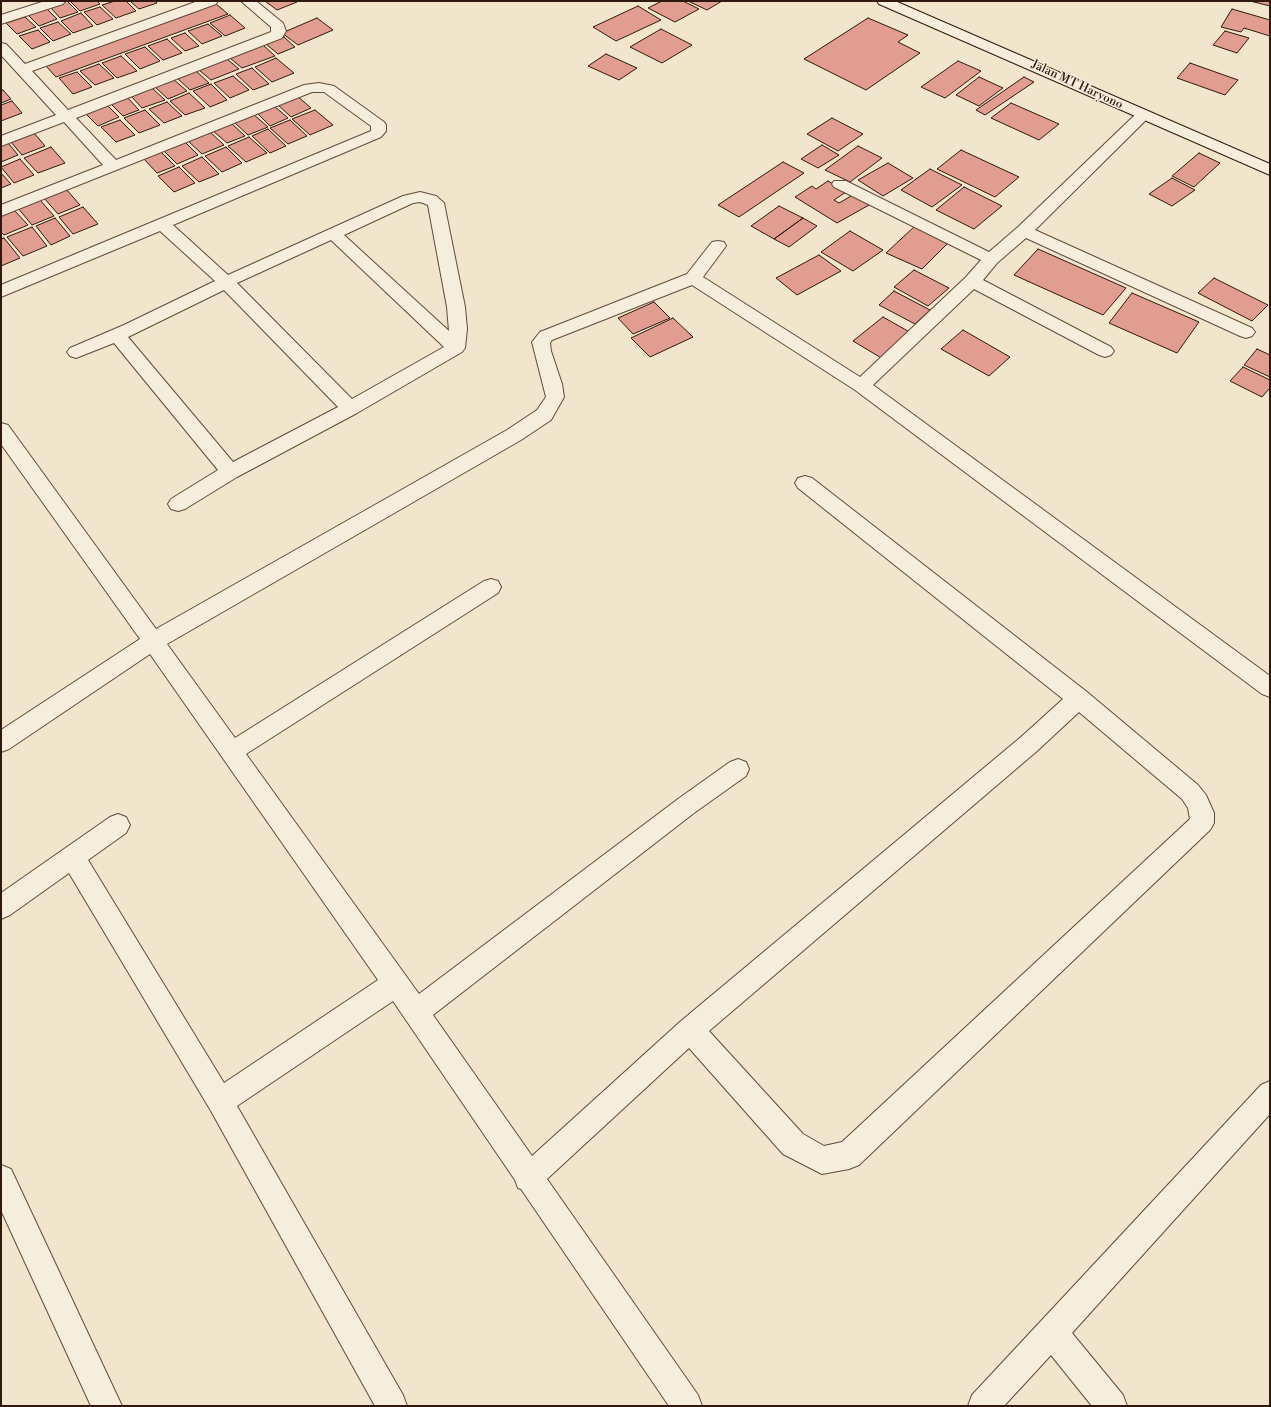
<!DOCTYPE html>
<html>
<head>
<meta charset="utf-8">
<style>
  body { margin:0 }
  #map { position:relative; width:1271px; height:1407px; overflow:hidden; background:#f1e5cb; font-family:"Libre Bodoni",serif }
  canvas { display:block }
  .frame { position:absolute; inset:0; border:2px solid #30180e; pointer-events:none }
</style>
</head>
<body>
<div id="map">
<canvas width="1271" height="1407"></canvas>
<div class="frame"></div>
</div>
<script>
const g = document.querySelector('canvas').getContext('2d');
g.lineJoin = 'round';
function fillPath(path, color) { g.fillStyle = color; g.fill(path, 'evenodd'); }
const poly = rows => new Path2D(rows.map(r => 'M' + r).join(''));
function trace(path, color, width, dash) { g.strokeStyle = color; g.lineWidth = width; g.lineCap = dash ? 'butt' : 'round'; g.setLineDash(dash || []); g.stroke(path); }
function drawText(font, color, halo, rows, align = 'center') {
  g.font = font + ' "Libre Bodoni",serif'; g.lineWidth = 3; g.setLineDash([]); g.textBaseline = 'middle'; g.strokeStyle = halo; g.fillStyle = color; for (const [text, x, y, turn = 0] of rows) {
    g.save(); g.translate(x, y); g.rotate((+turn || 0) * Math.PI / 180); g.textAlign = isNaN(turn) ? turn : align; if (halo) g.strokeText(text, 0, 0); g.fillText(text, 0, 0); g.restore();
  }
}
const building = poly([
  [67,1,78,12,60,18,50,7,67,1],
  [70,1,97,1,100,4,80,11,70,1],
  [115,1,126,1,136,11,116,18,102,5,115,1],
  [130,1,155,1,157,3,139,9,130,1],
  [265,1,296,1,297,2,277,10,265,1],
  [662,1,683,1,699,9,675,22,648,8,662,1],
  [688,1,722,1,707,10,688,1],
  [1250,1,1270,1,1270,6,1250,1],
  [216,4,228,14,56,77,46,66,216,4],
  [638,6,661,20,616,41,593,27,638,6],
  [100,7,113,19,97,25,84,12,100,7],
  [47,9,57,19,39,26,28,15,47,9],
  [1232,9,1270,20,1270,36,1244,28,1241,32,1221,27,1232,9],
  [81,13,93,26,73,33,61,21,81,13],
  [230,15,245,28,225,36,210,23,230,15],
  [25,17,36,27,17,34,6,23,25,17],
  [317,18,333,30,298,45,282,33,317,18],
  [868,18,908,35,898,42,920,53,866,90,804,59,868,18],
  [58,22,71,34,53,41,40,28,58,22],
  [208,24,222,36,202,44,188,31,208,24],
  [661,29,692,45,662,63,630,47,661,29],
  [38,30,50,42,32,49,19,36,38,30],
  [1225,31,1249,38,1237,53,1213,45,1225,31],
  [185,33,199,46,185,51,171,38,185,33],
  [284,37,295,47,278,54,266,44,284,37],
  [167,39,182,53,163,60,148,46,167,39],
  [263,45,275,56,242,68,230,58,263,45],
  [145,47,160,61,140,69,125,54,145,47],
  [606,54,637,68,619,80,588,66,606,54],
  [121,56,137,71,117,78,102,63,121,56],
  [276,58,294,73,272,82,255,67,276,58],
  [227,59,239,69,211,80,199,70,227,59],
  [958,61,981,71,945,98,921,87,958,61],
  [1190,63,1238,80,1225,95,1177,78,1190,63],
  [99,64,114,78,95,85,80,71,99,64],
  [252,68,269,84,253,90,236,74,252,68],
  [196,71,209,83,190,90,177,78,196,71],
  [77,72,92,87,73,94,59,78,77,72],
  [233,76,249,90,230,98,214,83,233,76],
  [979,77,1003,88,979,106,956,95,979,77],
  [1024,77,1034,82,985,115,976,110,1024,77],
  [173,79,187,91,168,99,154,86,173,79],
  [211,84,227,100,210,107,193,91,211,84],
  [151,87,165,100,142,108,130,95,151,87],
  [3,90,11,99,1,103,1,91,3,90],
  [189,93,205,108,185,115,170,101,189,93],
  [296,95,311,108,291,117,276,103,296,95],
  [126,96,139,110,123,116,110,103,126,96],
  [12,101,22,113,1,121,1,105,12,101],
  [167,102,182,116,164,123,149,109,167,102],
  [1011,103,1059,124,1039,140,991,118,1011,103],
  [106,104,119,117,98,126,84,112,106,104],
  [273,105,288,118,270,126,256,112,273,105],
  [145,110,160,125,139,133,124,118,145,110],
  [315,110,333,125,310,135,292,119,315,110],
  [253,114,268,127,248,135,233,121,253,114],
  [832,118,863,134,838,151,807,134,832,118],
  [120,120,135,135,116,142,101,127,120,120],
  [290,120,307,136,288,144,270,128,290,120],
  [230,122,245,136,227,143,212,130,230,122],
  [268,129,286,146,270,153,252,136,268,129],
  [209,131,224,145,202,154,187,140,209,131],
  [34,133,45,146,22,155,11,142,34,133],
  [249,137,267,153,246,162,228,146,249,137],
  [184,141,198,155,177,164,163,150,184,141],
  [8,143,18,155,1,162,1,146,8,143],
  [822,145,839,155,818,168,801,159,822,145],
  [858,146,882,158,850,182,825,170,858,146],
  [51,147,65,163,38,173,24,158,51,147],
  [226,147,242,163,222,172,205,156,226,147],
  [961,150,1019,177,995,197,937,169,961,150],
  [161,152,175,166,157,173,143,158,161,152],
  [1199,153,1220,163,1194,187,1172,176,1199,153],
  [202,157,219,174,199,182,182,166,202,157],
  [20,159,34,175,14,183,1,167,20,159],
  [783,162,804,173,739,217,718,205,783,162],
  [888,163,913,178,883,196,858,180,888,163],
  [179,167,195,183,174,192,158,176,179,167],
  [930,169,962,185,932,207,901,190,930,169],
  [1,173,11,184,1,188,1,173],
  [1172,178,1195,190,1172,206,1149,194,1172,178],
  [828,181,846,192,834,200,839,203,853,195,869,205,837,223,795,197,812,186,816,189,828,181],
  [964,187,1002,206,974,229,936,210,964,187],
  [66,189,80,205,58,214,44,198,66,189],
  [40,200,54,216,32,225,18,208,40,200],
  [779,206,803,218,774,239,751,226,779,206],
  [83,207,98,224,73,234,59,217,83,207],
  [14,210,28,225,4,235,1,232,1,215,14,210],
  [55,218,70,236,51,245,36,226,55,218],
  [803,218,817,226,789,247,774,239,803,218],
  [915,226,950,241,922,269,886,253,915,226],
  [32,227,47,246,23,256,7,237,32,227],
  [850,231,883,250,853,271,821,252,850,231],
  [4,238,20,258,1,266,1,239,4,238],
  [1038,249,1126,288,1103,315,1014,275,1038,249],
  [819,255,841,271,797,295,776,278,819,255],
  [914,270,949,288,928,306,894,287,914,270],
  [1214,278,1268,305,1252,321,1198,293,1214,278],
  [894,291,930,310,915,324,879,305,894,291],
  [1132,293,1199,322,1177,353,1109,323,1132,293],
  [654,302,670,318,633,334,618,318,654,302],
  [883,317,913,334,883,359,853,341,883,317],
  [673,318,693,337,650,357,631,338,673,318],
  [963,330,1010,357,989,376,941,349,963,330],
  [1257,349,1270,355,1270,377,1244,365,1257,349],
  [1243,367,1270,380,1270,388,1262,397,1230,381,1243,367]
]);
const street = poly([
  [45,1,65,1,63,4,1,24,1,15,45,1],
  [198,1,218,1,216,4,32,71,68,110,271,32,271,27,241,1,256,1,283,23,286,31,282,38,76,118,116,160,304,85,319,83,334,86,384,122,386,125,386,131,381,137,173,225,228,275,403,196,420,192,436,196,444,203,465,307,467,329,465,348,462,352,357,413,237,477,185,509,178,511,171,509,168,504,171,499,218,470,114,343,76,358,70,356,67,352,70,348,124,325,215,281,160,231,1,297,1,285,371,131,371,126,324,92,312,92,1,216,1,205,103,165,64,122,1,146,1,136,56,115,1,55,1,43,6,44,25,64,198,1],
  [420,202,428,205,447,307,449,331,344,235,413,203,420,202],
  [331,240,444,347,352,399,237,283,331,240],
  [224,290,338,407,233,462,128,337,224,290],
  [1143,111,1148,112,1150,115,1148,118,1035,230,1252,328,1255,332,1252,336,1246,338,1240,336,1026,238,997,263,983,280,1111,347,1114,351,1111,355,1105,357,1099,355,974,289,873,385,1270,676,1270,697,1262,694,855,390,692,285,552,340,550,343,551,351,562,384,564,397,551,420,521,440,167,644,235,738,484,581,491,579,498,581,501,587,498,593,246,754,419,994,678,799,730,762,738,759,746,762,749,769,746,776,694,813,433,1015,532,1156,681,1021,1021,737,1063,699,798,488,795,483,798,478,805,476,812,478,1087,692,1198,785,1206,795,1214,813,1214,823,1210,830,859,1165,849,1169,822,1174,783,1154,689,1048,547,1179,698,1395,702,1406,669,1406,521,1189,518,1188,515,1180,393,1001,237,1106,403,1395,407,1406,375,1406,211,1111,69,873,10,915,1,919,1,893,110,817,118,814,126,817,130,825,126,833,88,860,224,1083,378,980,150,654,9,749,1,752,1,730,140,639,1,444,1,423,8,425,156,629,507,430,537,410,546,397,532,342,540,332,687,274,712,242,718,241,724,242,726,246,703,277,860,377,966,277,981,260,834,187,832,184,834,181,846,181,989,252,1018,227,1138,112,1143,111],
  [1079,712,1182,799,1188,808,1190,819,842,1142,824,1146,803,1134,709,1031,1037,751,1079,712],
  [1270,1081,1270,1114,1072,1333,1123,1395,1127,1406,1092,1406,1051,1355,1004,1406,968,1406,972,1395,1261,1085,1270,1081],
  [1,1165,11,1169,122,1406,91,1406,1,1210,1,1165]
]);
const secondary = poly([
  [877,1,895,1,1270,164,1270,175,879,4,877,1]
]);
const farStreetnames = [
  ["Jalan MT Haryono",1077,85,25]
];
fillPath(building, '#e09d90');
trace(building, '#30180e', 1);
trace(street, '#604b3d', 2);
trace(secondary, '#30180e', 2);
fillPath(street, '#f6eedd');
fillPath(secondary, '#f6eedd');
drawText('12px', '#30180e', '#f6eedd', farStreetnames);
</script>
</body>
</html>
